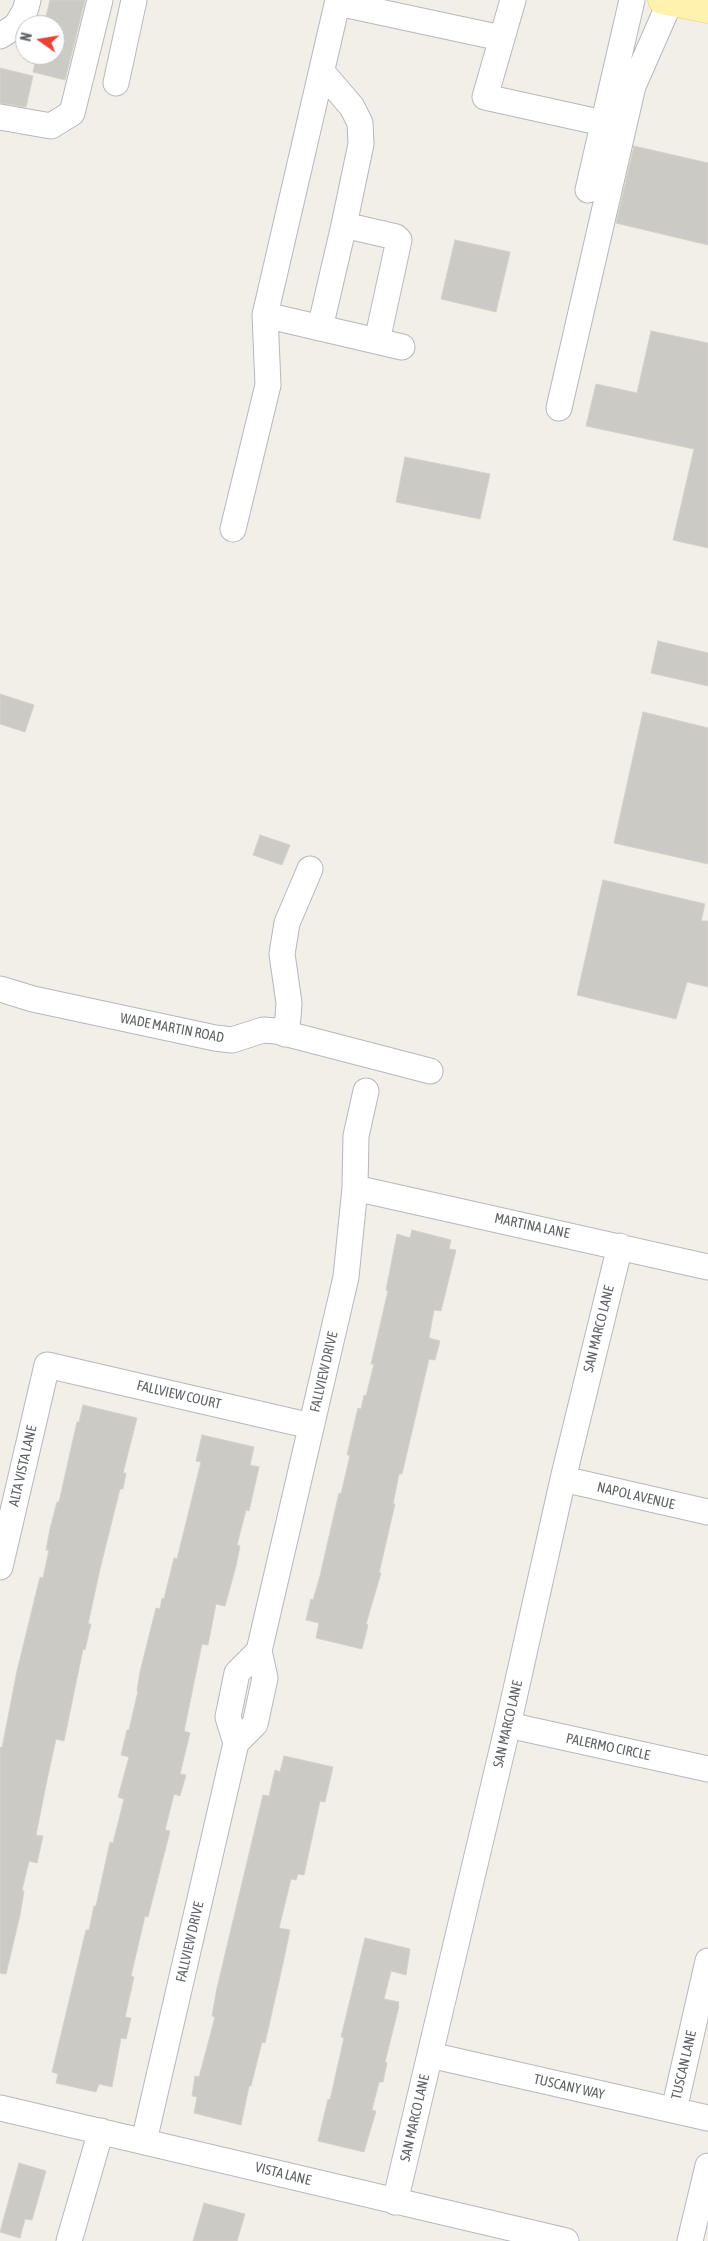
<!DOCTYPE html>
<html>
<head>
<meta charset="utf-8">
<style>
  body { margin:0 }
  #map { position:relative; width:708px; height:2241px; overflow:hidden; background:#f1efe8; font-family:"Asap Condensed",sans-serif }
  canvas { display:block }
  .north { position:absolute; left:15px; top:15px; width:50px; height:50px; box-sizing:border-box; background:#fff; border:1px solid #bfc1c3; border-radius:50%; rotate:283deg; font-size:14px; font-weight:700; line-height:20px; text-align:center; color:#5f6368 }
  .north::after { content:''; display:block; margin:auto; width:18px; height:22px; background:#ea4335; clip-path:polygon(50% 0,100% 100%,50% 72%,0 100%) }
</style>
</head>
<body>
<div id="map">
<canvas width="708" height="2241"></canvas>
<div class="north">N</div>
</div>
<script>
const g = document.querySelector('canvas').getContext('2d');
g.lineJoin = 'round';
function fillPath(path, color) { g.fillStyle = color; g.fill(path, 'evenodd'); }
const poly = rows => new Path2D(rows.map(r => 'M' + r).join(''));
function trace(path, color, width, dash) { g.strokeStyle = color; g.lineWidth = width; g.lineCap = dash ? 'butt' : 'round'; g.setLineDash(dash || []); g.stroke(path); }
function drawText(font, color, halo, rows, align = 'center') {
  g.font = font + ' "Asap Condensed",sans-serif'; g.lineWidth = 4.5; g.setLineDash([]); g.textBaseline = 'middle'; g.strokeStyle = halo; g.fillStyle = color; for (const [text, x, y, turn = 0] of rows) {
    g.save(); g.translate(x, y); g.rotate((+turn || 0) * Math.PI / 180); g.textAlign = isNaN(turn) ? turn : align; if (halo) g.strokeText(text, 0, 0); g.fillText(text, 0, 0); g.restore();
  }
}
const building = poly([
  [50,0,85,0,65,80,33,72,37,55,55,55,55,25,44,25,50,0],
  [0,68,33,76,26,107,0,103,0,68],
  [634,146,708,163,708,245,616,223,634,146],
  [455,240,510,252,496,312,441,299,455,240],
  [651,331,708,343,708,548,673,540,694,449,586,426,596,384,637,393,651,331],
  [405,457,490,474,480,519,396,502,405,457],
  [658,641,708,653,708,686,651,673,658,641],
  [0,694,34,705,25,732,0,724,0,694],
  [643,712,708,728,708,864,614,843,643,712],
  [260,835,290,845,282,865,253,855,260,835],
  [603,880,705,904,701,921,708,921,708,987,687,982,676,1019,577,995,603,880],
  [412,1230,451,1240,449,1249,456,1250,441,1311,434,1310,429,1338,440,1341,435,1360,429,1359,402,1474,399,1474,393,1504,395,1504,379,1573,381,1573,366,1624,368,1625,362,1649,316,1638,319,1623,306,1620,311,1599,313,1600,320,1576,339,1493,341,1494,350,1455,347,1455,358,1408,361,1409,364,1395,366,1396,374,1364,371,1364,388,1291,386,1290,397,1234,410,1238,412,1230],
  [83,1405,137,1418,123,1473,126,1473,123,1489,120,1489,100,1569,88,1624,91,1624,85,1650,83,1649,64,1741,56,1739,47,1780,36,1835,43,1836,37,1863,29,1861,22,1890,24,1891,20,1915,6,1974,0,1973,0,1747,2,1748,17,1671,40,1577,43,1578,49,1550,46,1550,50,1529,57,1502,59,1502,77,1422,79,1422,83,1405],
  [202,1435,254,1447,250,1465,259,1467,249,1511,246,1510,237,1545,240,1546,236,1566,225,1606,216,1604,208,1645,202,1644,184,1731,190,1733,180,1774,186,1775,180,1796,174,1794,165,1830,170,1831,148,1917,145,1916,131,1976,134,1977,125,2017,131,2018,126,2039,121,2038,112,2087,99,2084,96,2092,56,2083,58,2074,52,2072,86,1930,89,1930,94,1906,96,1906,110,1842,113,1843,124,1799,118,1797,129,1757,121,1755,127,1730,129,1730,138,1691,137,1691,140,1672,156,1608,160,1609,162,1598,164,1599,174,1558,177,1559,201,1462,196,1461,202,1435],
  [284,1756,333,1767,325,1802,320,1801,304,1875,298,1874,296,1880,291,1879,279,1928,290,1930,282,1968,265,2043,262,2042,251,2086,249,2086,241,2125,194,2113,197,2097,192,2096,195,2076,199,2077,215,2017,212,2016,217,1988,263,1795,269,1796,275,1770,280,1772,284,1756],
  [365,1938,410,1949,406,1975,391,1971,384,1999,399,2002,398,2006,399,2006,385,2062,387,2063,383,2082,379,2082,372,2110,376,2111,364,2152,318,2141,328,2099,330,2100,344,2038,341,2037,365,1938],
  [19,2163,46,2171,32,2220,25,2219,20,2238,0,2232,19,2163],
  [204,2203,245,2214,237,2241,193,2241,204,2203]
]);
const minor = poly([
  [513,0,485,97,603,123],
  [338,3,501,38],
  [0,36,16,26,25,11,28,0],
  [322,72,352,107,360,123,361,144,344,225,396,237,399,240,377,341],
  [116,83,134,0],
  [0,117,51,126,72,113,100,0],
  [588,190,632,0],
  [265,315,402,347],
  [320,328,344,225],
  [559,408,633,86,670,2],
  [233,529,268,385,265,315,338,0],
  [0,989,33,999,215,1038,232,1040,263,1030,276,1031,430,1071],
  [285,1034,288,1018,289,1003,282,954,287,923,310,869],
  [355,1188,708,1267],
  [563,1479,708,1512],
  [0,1567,47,1365,311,1426],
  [508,1725,708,1769],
  [236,1743,255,1724,265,1678,259,1651,346,1277,355,1188,356,1136,366,1091],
  [430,2055,708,2118],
  [0,2108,566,2241],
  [674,2110,708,1961],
  [144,2141,236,1743,228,1717,237,1673,259,1651],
  [395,2202,508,1725,563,1479,620,1246],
  [69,2241,101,2131],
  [690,2241,708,2166]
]);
const major = poly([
  [662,0,708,9]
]);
const streetNames = [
  ["WADE MARTIN ROAD",172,1028,11],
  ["MARTINA LANE",532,1226,12],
  ["SAN MARCO LANE",599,1329,-76],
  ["FALLVIEW DRIVE",324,1372,-77],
  ["FALLVIEW COURT",179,1395,13],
  ["ALTA VISTA LANE",23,1466,-77],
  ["NAPOL AVENUE",636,1496,13],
  ["SAN MARCO LANE",508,1724,-77],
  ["PALERMO CIRCLE",608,1747,12],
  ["FALLVIEW DRIVE",190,1942,-77],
  ["TUSCAN LANE",684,2065,-77],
  ["TUSCANY WAY",569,2087,13],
  ["SAN MARCO LANE",415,2118,-77],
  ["VISTA LANE",283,2174,14]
];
fillPath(building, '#cccac5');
trace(building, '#d6d1c6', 1);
trace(minor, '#b5b8bc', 27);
trace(major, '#f2c960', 29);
trace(minor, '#fff', 25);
trace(major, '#fff2af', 28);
drawText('14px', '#5f6368', '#fff', streetNames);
</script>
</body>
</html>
